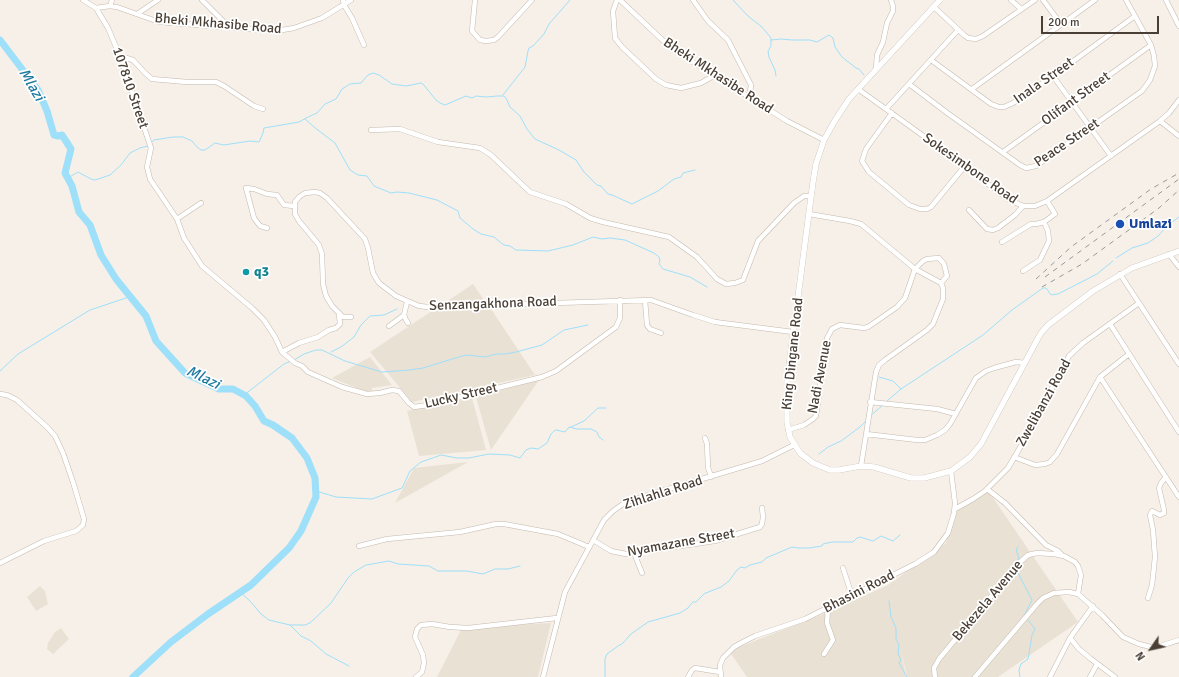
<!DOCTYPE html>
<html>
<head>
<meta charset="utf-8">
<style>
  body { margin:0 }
  #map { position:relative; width:1179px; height:677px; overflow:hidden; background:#f6f0e8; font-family:Signika,sans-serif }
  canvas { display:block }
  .north { position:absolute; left:1131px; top:629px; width:40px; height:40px; -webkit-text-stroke:3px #fff; paint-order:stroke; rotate:236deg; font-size:11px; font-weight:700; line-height:16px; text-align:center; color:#4a3f35 }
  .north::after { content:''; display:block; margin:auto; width:14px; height:18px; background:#4a3f35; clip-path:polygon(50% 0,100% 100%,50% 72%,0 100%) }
  .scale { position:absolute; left:1041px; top:16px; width:118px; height:18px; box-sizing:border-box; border:2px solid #4a3f35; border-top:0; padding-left:5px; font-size:12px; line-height:14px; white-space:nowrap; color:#4a3f35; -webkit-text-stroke:3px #fff; paint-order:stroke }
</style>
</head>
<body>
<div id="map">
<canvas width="1179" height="677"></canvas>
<div class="north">N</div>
<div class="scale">200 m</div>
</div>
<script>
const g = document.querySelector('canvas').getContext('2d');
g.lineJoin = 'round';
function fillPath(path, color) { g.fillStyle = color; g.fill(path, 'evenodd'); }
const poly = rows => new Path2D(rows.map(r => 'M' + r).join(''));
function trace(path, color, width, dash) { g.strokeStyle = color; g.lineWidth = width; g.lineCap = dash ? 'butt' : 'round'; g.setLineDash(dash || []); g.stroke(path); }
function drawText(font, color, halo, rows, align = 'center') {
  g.font = font + ' Signika,sans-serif'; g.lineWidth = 3.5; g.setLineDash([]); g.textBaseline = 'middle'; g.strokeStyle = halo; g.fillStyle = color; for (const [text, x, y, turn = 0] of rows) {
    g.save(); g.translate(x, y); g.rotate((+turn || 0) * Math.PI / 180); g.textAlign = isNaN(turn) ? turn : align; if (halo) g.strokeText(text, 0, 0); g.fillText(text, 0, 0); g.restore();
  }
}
const residential = poly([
  [473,284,486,303,443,304],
  [491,309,535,375,412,402,370,352,432,311],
  [370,357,392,385,372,388,372,394,332,378],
  [539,380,491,450,476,397],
  [472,398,486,450,419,456,407,411],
  [468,462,395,503,414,468],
  [987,489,1078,622,998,677,907,677,900,645,906,677,747,677,729,651,821,615,888,585,946,543,955,509],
  [40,586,45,591,48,604,36,611,27,597],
  [551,623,538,677,437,677,462,628],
  [61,628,69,639,53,654,47,649,48,643,55,632]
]);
const stream = poly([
  [733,0,748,16,762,27,771,38,771,46,768,51,769,57,775,70,776,76],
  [771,40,781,39,792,40,810,40,817,42,829,35,833,38,835,47,842,57,856,68,859,69,864,75],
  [503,95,525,67,528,51,529,48,533,46,544,34,549,24,570,0],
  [305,119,314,127,335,143,350,170,358,175,367,176,374,186,391,193,397,192,409,193,437,200,458,211,460,218,473,229,481,234,494,237,504,245,510,246,516,250,548,251,573,245,593,237,602,239,610,238,625,240,654,253,659,257,660,260,659,264,663,269,690,277,707,287],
  [152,142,154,140,173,137,183,137,192,141,197,147,201,150,205,150,215,143,224,145,250,141,259,142,263,133,264,128,299,122,308,117,317,113,325,104,336,99,342,89,350,84,361,83,368,75,373,73,379,75,392,84,406,86,421,83,423,84,436,100,440,103,445,105,466,96,472,98,476,96,486,97,497,96,504,96,506,98,510,107,520,116,527,129,535,139,559,150,576,160,584,172,597,185,601,186,608,194,612,195,632,204,658,191,674,179,681,177,683,173,695,170],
  [68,178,78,172,91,179,95,180,110,175,121,165,130,153,140,148,148,146],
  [1116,258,1132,248,1148,243,1158,236,1167,226,1179,217],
  [331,352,341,347,354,337,361,325,370,316,384,315,397,309],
  [294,360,304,354,316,350,322,350,345,361,382,372,410,370,423,368,462,356,468,355,485,357,496,354,505,354,516,352,542,345,564,330,588,325],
  [0,371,18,354,90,310,129,297],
  [879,377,893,381,901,389],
  [244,395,284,364,291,361],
  [887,401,901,389,983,335,1012,310,1043,288,1046,288,1051,295,1058,294,1097,274,1113,261],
  [870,416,883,405],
  [571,427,584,421,598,408,606,408],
  [819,454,828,447,841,441,860,427,867,420],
  [316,491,336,497,372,499,402,488,410,471,421,462,427,460,441,455,457,458,469,458,489,454,510,455,520,458,526,450,531,448,538,449,547,443,551,434,554,431,556,430,565,432,569,427,577,429,591,429,597,432,599,437,603,440],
  [1013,566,1019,558,1016,550,1018,547],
  [1017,571,1032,600,1024,616],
  [240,592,250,601,261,614,269,620,290,625,301,636,311,641,326,654,349,666],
  [889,601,891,617,896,628,896,639,899,645,898,654,901,660,899,663,907,677],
  [290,625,305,625,310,623,331,603,348,578,354,572,366,565,389,561,398,564,429,566,438,571,467,571,483,574,495,569,508,569,520,566],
  [605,677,605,659,607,654,618,646,622,644,631,634,648,622,680,613,688,608,691,604,693,602,696,602,705,593,706,593,721,587,729,581,737,570,741,567,745,568,750,565,762,562,766,558,792,547,798,548,809,548,822,546,823,544,832,542,853,542,857,538,860,537,873,541,881,536,893,541,900,535],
  [1020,677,1019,670,1021,664,1028,659,1029,654,1032,635,1035,629,1028,620]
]);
const river = poly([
  [0,40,38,90,47,111,54,135,58,136,62,135,71,149,65,173,72,186,79,212,90,225,101,255,116,279,146,316,156,341,185,373,219,389,233,389,246,396,255,406,264,421,273,425,292,438,307,458,315,478,316,497,301,531,289,548,251,585,208,614,171,642,133,677]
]);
const minor = poly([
  [83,0,96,8,108,28,120,56,151,148,147,167,150,179,177,219,184,238,202,266,252,308,264,320,275,337,282,352,299,343,318,337,329,330,336,328,340,324,339,314],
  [202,0,229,27],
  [343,0,344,5,352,18,364,45],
  [475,0,472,31,480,40,486,41,494,40,498,37,532,0],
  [617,0,613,11,615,38,622,47,656,79,666,85,681,88,701,83,715,75],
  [620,0,672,49,787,121,824,140],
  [693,0,708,21,728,40,751,85,750,92,748,96],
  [1011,0,1021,9],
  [1043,0,1061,24],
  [1166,0,1179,26],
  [110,6,112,0],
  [934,7,964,35,968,38,976,39,983,36,1035,0],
  [96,8,110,6,117,7,159,22,276,31,294,28,322,18,351,0],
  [137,14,158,0],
  [120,56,133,60,145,73,152,79,187,82,216,82,224,86,254,106,263,109],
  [931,60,991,104,999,107,1004,107,1013,103,1053,76,1135,16],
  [876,69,877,55,883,42,887,23,893,11,893,6,891,0],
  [1053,76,1111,156],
  [909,84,946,112,1020,165,1026,168,1036,166,1142,91,1150,80,1155,66,1154,56,1151,45,1126,0],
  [858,89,936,145,1008,199,1023,206,1035,206,1047,201,1160,121,1169,113,1179,100],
  [972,89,1095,0],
  [886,109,958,30],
  [892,113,866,149,862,161,869,172,909,205,920,209,927,209,931,207,964,167],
  [1160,121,1179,136],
  [371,130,400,129,438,142,480,148,491,155,530,192,566,204,590,218,603,222,669,237,697,257,717,279,726,284,735,283,743,280,758,241,794,203,804,196,811,196],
  [1003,152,1151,45],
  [969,210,987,229,993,230,998,228,1015,215,1023,206],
  [809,214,850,221,861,224,915,269,941,283,943,288,943,299,933,324,927,330,885,360,879,365,876,372,861,466],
  [177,219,201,203],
  [267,228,260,226,254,218,246,188,254,189,267,194,277,195,284,205,294,206],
  [1002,242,1031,224,1036,224,1044,222,1055,214,1047,201],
  [1169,254,1179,267],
  [1023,271,1040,260,1049,241,1048,231,1044,222],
  [1120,274,1179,364],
  [645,300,647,325,650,329,661,333],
  [407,302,404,315,406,320,408,323],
  [351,317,343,317,332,306,326,296,323,284,322,254,319,245,299,221,295,214,295,202,299,197,305,193,315,192,320,193,327,198,365,239,368,248,373,273,379,283,396,296,419,306,428,307,651,300,693,315,715,322,793,332],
  [1110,324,1179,432],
  [389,326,404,315],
  [282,352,295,363,302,366,308,372,342,387,367,394,380,393,392,390,399,391,409,403,414,407,428,405,542,377,556,371,616,327,620,318,620,300],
  [1100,377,1179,497],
  [0,394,7,395,17,400,48,428,55,436,63,453,73,482,84,519,83,525,76,531,44,541,0,563],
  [870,402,937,409,956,414],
  [788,430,804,425,813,419,816,416,827,338,832,329,840,325,864,328,868,327,897,307,905,298,915,269,923,261,927,259,939,258,944,264,947,276,941,283],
  [866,434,917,440,925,440,937,435,945,430,950,424,976,378,986,371,994,368,1016,362,1025,363],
  [705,438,707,444,708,467,711,477],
  [1014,457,1035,465,1045,464,1050,462,1057,454,1100,377,1129,354],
  [987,489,1005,503,1046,545,1058,551,1062,555],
  [955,509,973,499,985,491,1008,468,1028,434,1069,356,1083,343,1139,303],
  [593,540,611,551,626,554,715,541,760,527,762,524,763,517,762,508],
  [359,546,387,539,460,532,496,524,504,524,558,534,589,547],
  [634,553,642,573],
  [843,568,852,596],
  [1148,598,1152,585,1155,557,1153,530,1150,515,1152,511,1160,515,1164,513,1164,510,1159,488,1161,483,1166,477],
  [1070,638,1079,649,1091,659,1115,677],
  [824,654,833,640,827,623,828,608],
  [416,677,422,672,424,663,423,655,415,637,417,629,421,625,432,624,450,627,468,628,557,618],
  [543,677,565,592,604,520,613,511,623,504,632,500,762,461,794,445],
  [688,677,692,670,695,668,720,672],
  [721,677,720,665,723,658,734,647,743,642,755,636,805,619,915,564,934,552,948,533,954,513,955,503,951,471],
  [935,677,934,668,939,659,1018,564,1028,555,1037,553,1054,554,1064,556,1075,562,1078,566,1081,575,1078,594],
  [975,677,1037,604,1043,598,1054,593,1069,592,1078,594,1102,615,1123,637,1139,644,1151,647,1160,646,1179,640],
  [1050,677,1070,638,1093,606],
  [1090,677,1097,664]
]);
const tertiary = poly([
  [940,0,849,99,834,122,824,140,816,164,813,182,787,381,787,422,790,437,800,453,813,463,830,470,839,470,861,466,874,467,911,478,924,478,951,471,970,457,981,444,1036,342,1041,333,1048,325,1093,291,1132,268,1179,251]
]);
const rail = poly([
  [1045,277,1179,179],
  [1036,279,1071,247,1151,189,1179,173],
  [1042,287,1082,264,1159,208,1179,190]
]);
const markers = [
  [1120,224,5,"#1a4fb4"],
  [246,272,4,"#0f9aa8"]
];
const streetNames = [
  ["Bheki Mkhasibe Road",218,24,5],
  ["Bheki Mkhasibe Road",718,76,33],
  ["Inala Street",1044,81,-35],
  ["107810 Street",130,88,71],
  ["Olifant Street",1076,99,-36],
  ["Peace Street",1067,143,-34],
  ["Sokesimbone Road",970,169,35],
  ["Senzangakhona Road",493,304,-2],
  ["King Dingane Road",793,354,-84],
  ["Nadi Avenue",820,377,-79],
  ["Lucky Street",461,396,-13],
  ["Zwelibanzi Road",1044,403,-61],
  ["Zihlahla Road",663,493,-18],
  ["Nyamazane Street",681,543,-10],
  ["Bhasini Road",859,592,-27],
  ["Bekezela Avenue",988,601,-50]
];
const transitNames = [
  ["Umlazi",1129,224]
];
const cultureNames = [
  ["q3",254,272]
];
const waterNames = [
  ["Mlazi",31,85,59],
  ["Mlazi",203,378,26]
];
fillPath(residential, '#eae1d5');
trace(stream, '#9edff9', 1);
trace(river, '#9edff9', 7);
trace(minor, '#c5b9ac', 5.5);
trace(tertiary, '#c5b9ac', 6);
trace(minor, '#fff', 4.5);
trace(tertiary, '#fff', 5.5);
trace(rail, '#989898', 1, [5, 5]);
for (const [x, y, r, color] of markers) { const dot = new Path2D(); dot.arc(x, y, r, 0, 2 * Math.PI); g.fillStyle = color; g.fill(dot); trace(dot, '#fff', 1.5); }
drawText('14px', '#4a3f35', '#fff', streetNames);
drawText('bold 14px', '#164399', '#fff', transitNames, 'left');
drawText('bold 14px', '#0d838f', '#fff', cultureNames, 'left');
drawText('italic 15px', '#1e7a9f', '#fff', waterNames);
</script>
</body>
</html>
